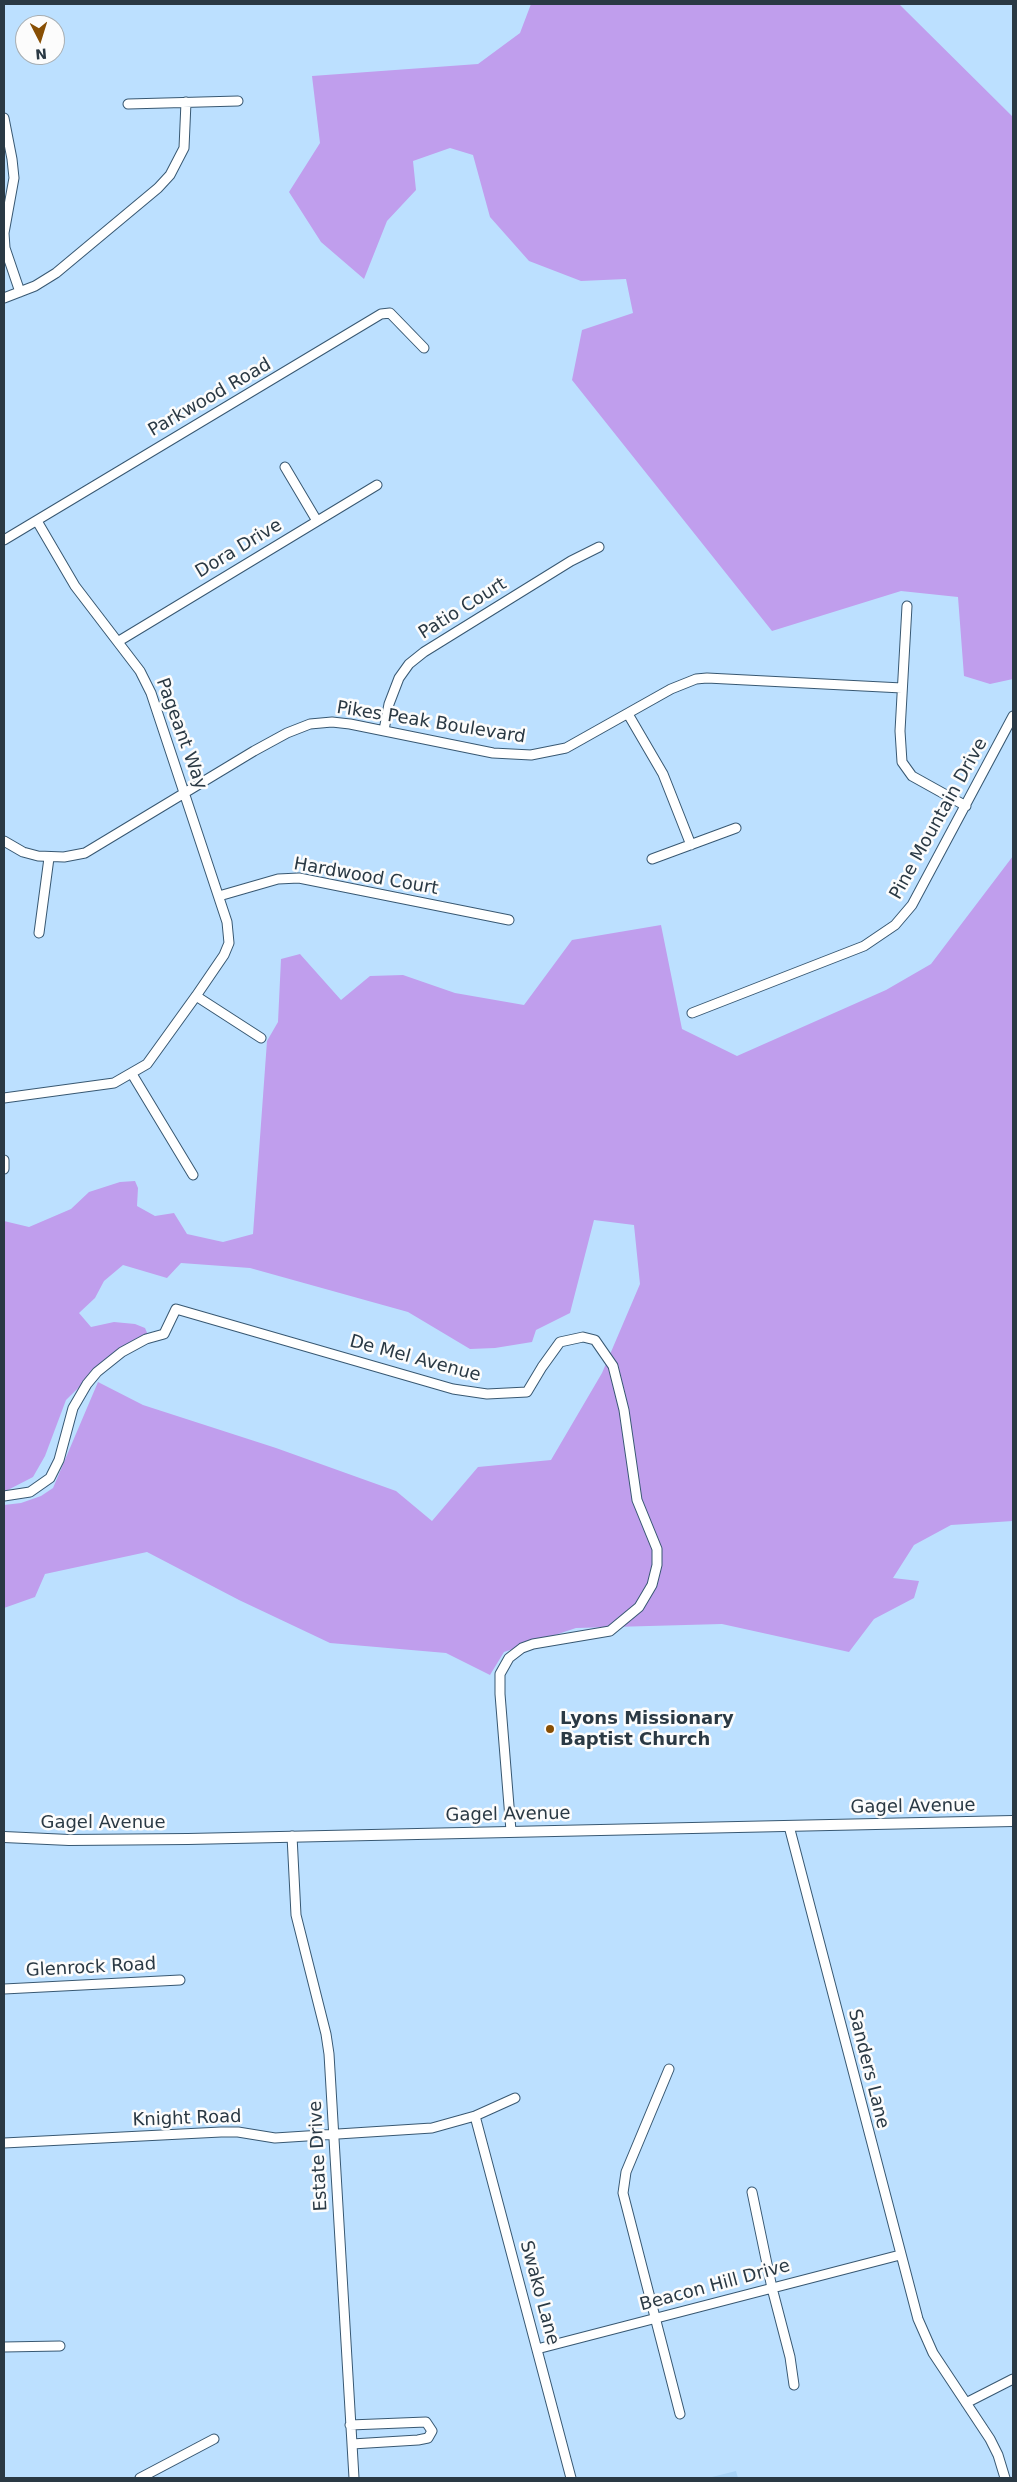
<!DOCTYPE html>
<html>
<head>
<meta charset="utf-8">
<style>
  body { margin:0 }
  #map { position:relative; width:1017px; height:2482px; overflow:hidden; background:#bce0ff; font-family:"DejaVu Sans",sans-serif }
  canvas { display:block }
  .frame { position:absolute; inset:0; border:5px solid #2a3944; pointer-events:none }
  .north { position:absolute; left:15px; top:15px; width:50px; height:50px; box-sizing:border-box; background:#fcfcfc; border:1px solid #a8aeb2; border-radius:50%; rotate:175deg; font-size:14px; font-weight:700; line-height:20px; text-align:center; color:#2a3944 }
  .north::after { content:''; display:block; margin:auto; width:18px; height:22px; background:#884f04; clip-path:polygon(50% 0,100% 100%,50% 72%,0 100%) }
</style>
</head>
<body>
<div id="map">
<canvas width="1017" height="2482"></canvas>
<div class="frame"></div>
<div class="north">N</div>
</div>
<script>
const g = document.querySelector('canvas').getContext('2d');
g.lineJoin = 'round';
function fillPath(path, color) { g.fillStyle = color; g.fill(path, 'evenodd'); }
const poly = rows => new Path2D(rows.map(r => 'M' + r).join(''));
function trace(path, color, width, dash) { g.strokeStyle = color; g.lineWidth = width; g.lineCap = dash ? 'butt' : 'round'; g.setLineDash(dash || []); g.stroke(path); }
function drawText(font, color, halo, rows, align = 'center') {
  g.font = font + ' "DejaVu Sans",sans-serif'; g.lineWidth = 5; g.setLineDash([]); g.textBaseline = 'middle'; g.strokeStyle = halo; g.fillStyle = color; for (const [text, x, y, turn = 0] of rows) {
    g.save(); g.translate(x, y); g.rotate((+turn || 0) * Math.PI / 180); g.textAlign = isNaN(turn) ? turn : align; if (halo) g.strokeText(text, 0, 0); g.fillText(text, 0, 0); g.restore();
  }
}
const built = poly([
  [736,2471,738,2478,708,2478]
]);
const green = poly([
  [531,4,899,4,1013,117,1013,679,990,684,964,676,958,597,901,591,772,631,572,380,582,330,633,313,626,279,581,281,529,261,490,217,473,155,450,148,413,161,416,190,387,221,364,279,321,242,289,192,320,143,312,76,478,64,520,33],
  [1013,856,1013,1521,951,1525,914,1545,893,1578,919,1581,914,1598,874,1619,849,1652,722,1624,576,1628,504,1652,490,1675,446,1653,330,1643,239,1600,147,1552,45,1574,35,1597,4,1608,4,1505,21,1503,41,1496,53,1488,98,1382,143,1405,276,1448,396,1491,432,1521,478,1467,551,1460,602,1373,640,1284,634,1225,594,1220,570,1313,536,1330,532,1342,495,1348,470,1349,408,1312,250,1268,181,1263,167,1278,123,1265,104,1281,95,1298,79,1313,91,1327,114,1322,135,1324,145,1328,148,1335,116,1351,66,1400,45,1456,33,1477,4,1492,4,1221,29,1227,71,1209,89,1192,120,1182,135,1181,138,1188,137,1206,155,1216,174,1213,187,1234,223,1242,253,1234,267,1041,278,1022,281,959,300,954,341,1000,370,976,403,975,455,993,524,1005,572,940,661,925,682,1029,737,1056,886,990,931,964]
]);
const minor = poly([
  [128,104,238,101],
  [4,118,12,159,14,178,4,233,5,248,20,292],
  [4,298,35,286,56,273,158,188,170,175,184,148,186,102],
  [285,467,317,521],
  [4,540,381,314,390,313,424,348],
  [907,606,900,731,902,762,912,776,966,806],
  [119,641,377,485],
  [628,714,663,774,691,845],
  [384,730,389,704,399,678,409,664,424,652,571,561,599,547],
  [4,841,23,852,38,856,64,857,85,853,254,751,287,733,310,724,332,722,350,724,493,753,531,755,566,748,671,689,696,679,707,678,902,688],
  [652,859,736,828],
  [219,896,278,879,299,878,509,920],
  [39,933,49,858],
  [196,996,261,1038],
  [692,1013,864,946,895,925,912,905,1013,716],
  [132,1074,193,1175],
  [4,1098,114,1083,147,1064,196,996,224,955,229,943,227,922,151,693,140,671,75,586,37,521],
  [4,1160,4,1169],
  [4,1496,30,1492,50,1478,59,1460,73,1408,87,1384,97,1372,122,1352,146,1339,164,1334,176,1309,453,1389,487,1394,527,1392,542,1367,560,1342,583,1337,595,1340,613,1366,624,1410,637,1500,657,1549,657,1565,652,1585,639,1607,610,1631,533,1644,522,1648,509,1658,500,1674,500,1694,511,1831],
  [789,1826,918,2319,933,2353,990,2439,998,2455,1005,2478],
  [292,1836,296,1915,326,2034,329,2054,354,2478],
  [4,1989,180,1980],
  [669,2069,626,2172,623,2193,680,2414],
  [475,2116,571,2478],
  [4,2143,221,2132,238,2132,275,2138,432,2128,475,2116,515,2098],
  [752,2192,772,2288,790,2357,794,2385],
  [4,2347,60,2346],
  [537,2349,900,2255],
  [966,2403,1013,2379],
  [350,2425,426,2422,432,2431,428,2438,418,2440,352,2444],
  [140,2478,214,2439]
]);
const tertiary = poly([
  [4,1837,69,1840,188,1839,1013,1821]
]);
const markers = [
  [550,1729,5,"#884f04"]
];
const streetNames = [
  ["Parkwood Road",210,398,-30],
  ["Dora Drive",239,549,-31],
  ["Patio Court",463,609,-32],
  ["Pikes Peak Boulevard",431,723,9],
  ["Pageant Way",181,734,70],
  ["Pine Mountain Drive",939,819,-61],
  ["Hardwood Court",366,877,10],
  ["De Mel Avenue",415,1359,15],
  ["Gagel Avenue",913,1807,-1],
  ["Gagel Avenue",508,1815,-1],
  ["Gagel Avenue",103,1823],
  ["Glenrock Road",91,1968,-3],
  ["Sanders Lane",868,2069,76],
  ["Knight Road",187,2119,-2],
  ["Estate Drive",319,2156,-93],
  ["Beacon Hill Drive",715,2286,-15],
  ["Swako Lane",539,2293,75]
];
const poiNames = [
  ["Lyons Missionary",560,1719],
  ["Baptist Church",560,1740]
];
fillPath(built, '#a9d4f7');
fillPath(green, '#c09eed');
trace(minor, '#385872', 11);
trace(tertiary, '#385872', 12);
trace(minor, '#fff', 9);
trace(tertiary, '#fff', 10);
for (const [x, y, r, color] of markers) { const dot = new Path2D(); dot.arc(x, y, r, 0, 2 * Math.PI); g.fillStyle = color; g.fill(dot); trace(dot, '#fcfcfc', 2); }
drawText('18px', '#2a3944', '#fcfcfc', streetNames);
drawText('bold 18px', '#2a3944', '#fcfcfc', poiNames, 'left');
</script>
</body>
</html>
